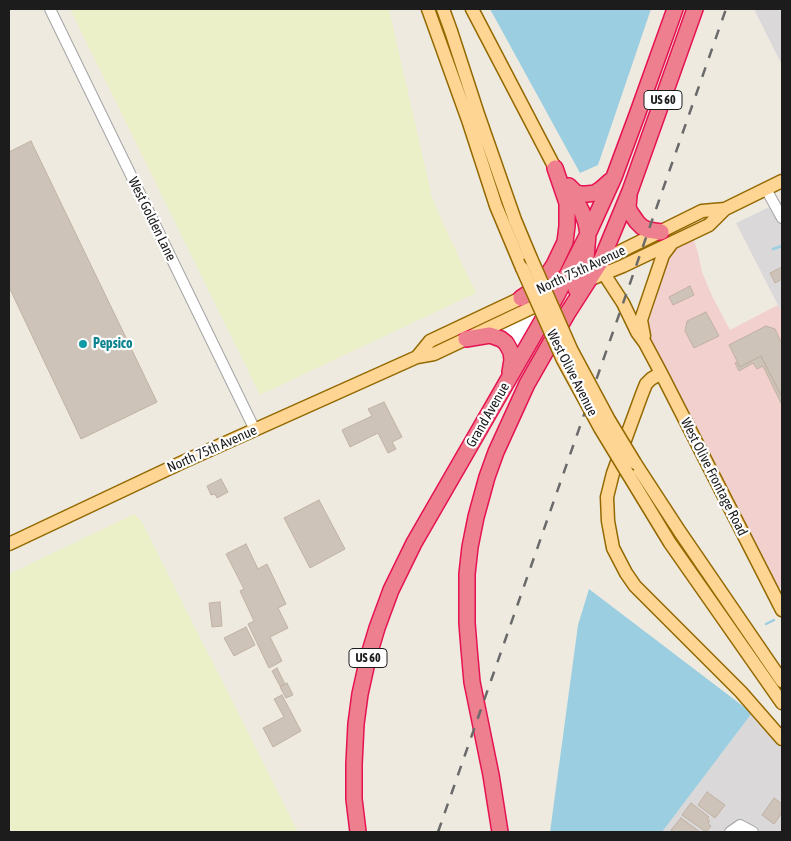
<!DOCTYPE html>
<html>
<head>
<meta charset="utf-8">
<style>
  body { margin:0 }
  #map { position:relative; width:791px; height:841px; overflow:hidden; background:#eeeae0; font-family:"Asap Condensed",sans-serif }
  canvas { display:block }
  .frame { position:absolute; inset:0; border:10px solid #1c1c1c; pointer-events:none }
</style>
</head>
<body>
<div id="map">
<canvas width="791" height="841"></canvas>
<div class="frame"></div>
</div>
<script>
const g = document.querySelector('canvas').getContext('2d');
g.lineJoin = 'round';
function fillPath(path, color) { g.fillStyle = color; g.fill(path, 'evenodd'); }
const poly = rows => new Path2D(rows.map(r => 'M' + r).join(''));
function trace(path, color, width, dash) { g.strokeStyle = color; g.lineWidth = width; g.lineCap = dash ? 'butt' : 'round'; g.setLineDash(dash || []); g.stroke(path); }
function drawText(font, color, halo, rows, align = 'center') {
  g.font = font + ' "Asap Condensed",sans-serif'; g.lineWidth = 4.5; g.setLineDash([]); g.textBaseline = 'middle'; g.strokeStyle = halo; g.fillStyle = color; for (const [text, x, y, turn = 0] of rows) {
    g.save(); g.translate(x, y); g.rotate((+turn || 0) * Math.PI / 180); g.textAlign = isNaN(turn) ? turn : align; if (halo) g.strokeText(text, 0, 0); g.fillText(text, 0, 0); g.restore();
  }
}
const residential = poly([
  [754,9,782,9,782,65],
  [782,201,782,313,736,223],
  [752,713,782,745,782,832,662,832]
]);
const commercial = poly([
  [693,237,698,253,702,272,712,296,730,330,778,305,782,313,782,586,779,588,663,365,648,334,647,320,666,258,678,244]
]);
const farmland = poly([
  [70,9,389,9,432,197,442,221,476,293,260,395],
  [134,514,142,522,298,832,12,832,9,826,9,574]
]);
const water = poly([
  [490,9,651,9,598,165,580,173],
  [589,589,752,713,662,832,550,832,578,625]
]);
const pier = poly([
  [533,315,535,317,535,319,517,349,500,331]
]);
const stream = poly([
  [773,249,782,246],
  [766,624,774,620]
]);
const building = poly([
  [31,141,157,402,81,439,9,287,9,152,31,141],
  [782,267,782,279,775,283,770,273,782,267],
  [690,286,694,295,673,305,669,297,690,286],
  [706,312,719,336,694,348,685,331,687,321,706,312],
  [766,326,775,329,782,344,782,397,761,356,740,367,729,345,766,326],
  [761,356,782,397,781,403,763,366,757,369,753,363,739,371,735,363,737,362,740,367,761,356],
  [384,402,402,437,392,442,396,449,388,453,378,433,350,447,342,430,372,416,368,409,384,402],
  [221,479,228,492,217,498,215,494,211,495,207,486,221,479],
  [319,500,345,549,310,568,284,518,319,500],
  [246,544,258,569,267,564,286,604,278,608,288,628,270,637,282,661,269,668,248,624,254,621,240,591,244,589,226,554,246,544],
  [220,602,222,626,212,627,209,603,220,602],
  [246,627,255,645,234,656,224,638,246,627],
  [277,668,285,684,280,686,272,671,277,668],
  [287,683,293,695,286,698,280,687,287,683],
  [282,695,301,731,273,747,263,728,284,717,274,699,282,695],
  [707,792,725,805,715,818,698,805,707,792],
  [774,798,782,804,782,813,774,824,762,815,774,798],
  [691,803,709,817,707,819,710,821,708,823,711,826,706,832,682,815,691,803],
  [681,818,700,832,674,832,671,830,681,818]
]);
const minor = poly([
  [50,9,255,430],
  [766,189,782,218],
  [730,832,740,825,753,832]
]);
const major = poly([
  [428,9,468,120,496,206,522,268],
  [443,9,451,31,478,114,515,220,530,256],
  [472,9,555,168],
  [597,263,702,211,725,209],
  [602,265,608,280,623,303,637,332,645,343,661,373,782,610],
  [586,281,623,266,709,225,725,209,782,181],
  [644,336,641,320,645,308,663,255,672,243],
  [417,357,430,341,570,275],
  [661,373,651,379,646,384,642,394,613,473,607,497,608,521,613,548,626,573,635,586,741,692,782,739],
  [635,463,680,532,782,681],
  [628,474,670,543,782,703],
  [9,544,185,461,417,357,434,354,548,300]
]);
const highway = poly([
  [569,186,582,212,586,223,588,234,586,258,576,289],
  [569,186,575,192,580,194,587,194,595,193,601,189,610,181],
  [629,196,628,207,630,212,637,222,642,227,648,230,661,232],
  [521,298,536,288,544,280,554,265,565,242,567,226,567,203,555,168],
  [466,339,490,335,501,339,506,343,511,352,512,360,510,372],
  [358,832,354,799,354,764,356,724,360,694,368,658,377,628,391,590,414,543,557,295,588,234,614,177,637,115,675,9],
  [500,832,491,775,472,682,469,648,467,623,467,574,470,547,476,517,487,477,496,452,527,384,567,314,601,261,630,191,695,9]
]);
const rail = poly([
  [438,832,726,9]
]);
const majorBridge = poly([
  [530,256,571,349,609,420,635,463],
  [522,268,563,360,600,428,628,474]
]);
const markers = [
  [83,344,5,"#0f9aa8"]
];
const shields = [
  [663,100,38],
  [368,658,38]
];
const shieldNames = [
  ["US 60",663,100],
  ["US 60",368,658]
];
const streetNames = [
  ["West Golden Lane",152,219,64],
  ["North 75th Avenue",581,270,-25],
  ["West Olive Avenue",572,373,63],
  ["Grand Avenue",488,415,-60],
  ["North 75th Avenue",212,449,-24],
  ["West Olive Frontage Road",714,477,63]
];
const cultureNames = [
  ["Pepsico",93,344]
];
fillPath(residential, '#dad8d8');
fillPath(commercial, '#f2d0cd');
fillPath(farmland, '#ebf0c9');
fillPath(water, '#9bcee1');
fillPath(pier, '#fff');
trace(stream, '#9bcee1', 2.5);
fillPath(building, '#cec3b9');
trace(building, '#c1b1a1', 1);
trace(minor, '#a3a3a3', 12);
trace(major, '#936900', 15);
trace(highway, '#e61352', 18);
trace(minor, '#fff', 10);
trace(major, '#ffd594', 12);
trace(highway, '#ee7f8f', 15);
trace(rail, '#6a6a6a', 2.5, [10, 10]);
trace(majorBridge, '#936900', 15, []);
trace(majorBridge, '#ffd594', 12);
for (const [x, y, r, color] of markers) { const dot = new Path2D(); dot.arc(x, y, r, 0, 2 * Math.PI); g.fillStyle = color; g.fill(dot); trace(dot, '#fff', 2); }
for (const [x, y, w] of shields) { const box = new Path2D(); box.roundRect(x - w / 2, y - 9.5, w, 19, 4); g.fillStyle = '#fff'; g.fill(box); trace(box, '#1c1c1c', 1); }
drawText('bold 12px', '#1c1c1c', null, shieldNames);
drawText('14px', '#1c1c1c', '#fff', streetNames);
drawText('bold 14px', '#0d838f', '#fff', cultureNames, 'left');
</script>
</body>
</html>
